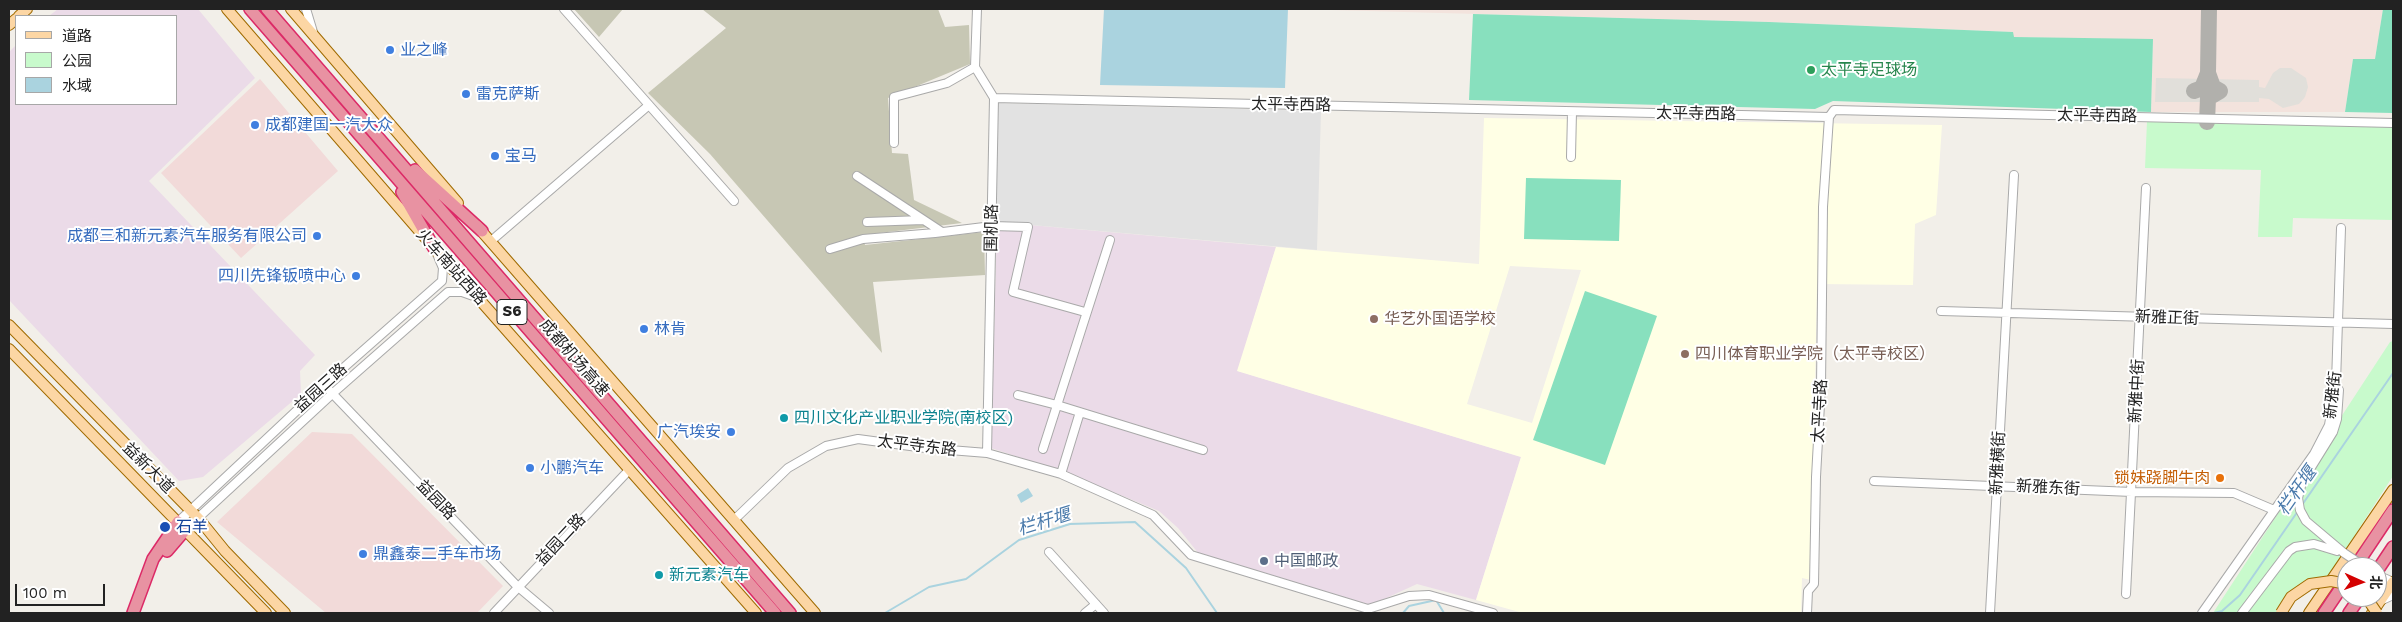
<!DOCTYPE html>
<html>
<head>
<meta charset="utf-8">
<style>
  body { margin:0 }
  #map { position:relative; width:2402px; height:622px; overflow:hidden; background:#f2efe9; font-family:"Work Sans","Noto Sans SC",sans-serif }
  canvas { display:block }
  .frame { position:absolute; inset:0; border:10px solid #222; pointer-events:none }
  .legend { position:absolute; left:15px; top:15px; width:162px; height:90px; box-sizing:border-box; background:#fff; border:1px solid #a7a7a7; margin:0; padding:6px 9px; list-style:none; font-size:15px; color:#222 }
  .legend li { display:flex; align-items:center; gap:10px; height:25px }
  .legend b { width:25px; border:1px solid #a7a7a7 }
  .north { position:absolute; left:2337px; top:557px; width:50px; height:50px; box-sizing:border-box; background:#fff; border:1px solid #a7a7a7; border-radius:50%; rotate:92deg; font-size:14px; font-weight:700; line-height:20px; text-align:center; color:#222 }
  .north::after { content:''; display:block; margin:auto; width:18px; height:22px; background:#d40000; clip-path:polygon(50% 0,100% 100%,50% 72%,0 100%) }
  .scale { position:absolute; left:15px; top:584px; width:90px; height:22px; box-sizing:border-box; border:2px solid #222; border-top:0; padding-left:6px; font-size:15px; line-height:18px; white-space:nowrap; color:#222; -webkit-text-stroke:4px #fff; paint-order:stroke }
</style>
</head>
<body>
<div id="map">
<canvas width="2402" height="622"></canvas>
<div class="frame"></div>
<ul class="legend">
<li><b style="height:6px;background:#fcd6a4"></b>道路</li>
<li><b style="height:14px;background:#c8facc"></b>公园</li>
<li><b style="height:14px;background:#aad3df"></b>水域</li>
</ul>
<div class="north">北</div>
<div class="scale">100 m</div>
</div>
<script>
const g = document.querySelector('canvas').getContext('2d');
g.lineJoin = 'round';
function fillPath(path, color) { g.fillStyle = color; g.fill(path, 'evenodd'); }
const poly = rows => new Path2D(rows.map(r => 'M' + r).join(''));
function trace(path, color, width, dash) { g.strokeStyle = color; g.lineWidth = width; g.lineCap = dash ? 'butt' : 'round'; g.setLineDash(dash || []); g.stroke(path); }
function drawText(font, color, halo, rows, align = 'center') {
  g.font = font + ' "Work Sans","Noto Sans SC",sans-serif'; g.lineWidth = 4; g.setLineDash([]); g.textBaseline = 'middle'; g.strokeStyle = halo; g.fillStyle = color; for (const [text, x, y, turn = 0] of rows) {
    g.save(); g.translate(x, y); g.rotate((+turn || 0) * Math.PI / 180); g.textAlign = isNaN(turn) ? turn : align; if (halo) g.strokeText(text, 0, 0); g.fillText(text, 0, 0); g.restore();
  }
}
const commercial = poly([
  [260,79,338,171,241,258,161,173],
  [312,432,352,434,503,586,477,613,326,613,217,522]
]);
const industrial = poly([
  [58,9,198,9,255,78,149,181,315,355,300,371,301,394,203,477,179,481,9,300,9,52,16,45,16,104,176,104,176,16,49,16],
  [997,222,1276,247,1238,371,1521,457,1476,600,1417,584,1371,605,1199,554,1178,528,1159,511,1067,473,991,448]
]);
const education = poly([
  [1484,118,1942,125,1936,215,1915,224,1913,285,1817,284,1811,580,1802,578,1801,613,1523,613,1476,600,1521,457,1237,371,1276,247,1479,264],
  [1510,266,1581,270,1532,423,1467,404]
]);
const military = poly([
  [1295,9,2383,9,2375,59,2353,59,2345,112,2151,112,2153,40,2013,37,2013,32,1769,22]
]);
const airport = poly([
  [2280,68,2291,68,2306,78,2308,87,2305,97,2299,104,2283,108,2269,99,2259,98,2259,102,2155,102,2156,78,2259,80,2259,87,2265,88,2273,73]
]);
const construction = poly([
  [574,9,623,9,599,37],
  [702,9,938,9,945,27,969,25,970,64,888,98,892,153,908,154,914,200,962,223,863,235,865,245,984,232,985,275,873,282,882,353,710,154,648,93,726,28]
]);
const park = poly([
  [2147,121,2393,125,2393,220,2293,218,2292,237,2258,237,2261,170,2145,168],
  [2393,341,2393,476,2329,575,2309,581,2277,613,2213,613,2390,342]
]);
const pitch = poly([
  [2383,9,2393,9,2393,113,2345,112,2353,59,2375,59],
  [1473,14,1769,22,2013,32,2014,37,2153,39,2151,112,1833,101,1815,109,1469,100],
  [1526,178,1621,180,1619,241,1524,239],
  [1585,291,1657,316,1605,465,1533,440]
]);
const parking = poly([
  [997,103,1321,111,1317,250,997,222]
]);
const water = poly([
  [1104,9,1288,9,1285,88,1100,85],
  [1028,488,1033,496,1021,503,1017,495]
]);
const stream = poly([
  [2302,505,2393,373],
  [885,613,929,587,966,579,1019,540,1070,524,1135,522,1186,568,1217,613],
  [1403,613,1409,606,1436,600,1444,613],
  [2026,613,2062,613],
  [2214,613,2222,611,2240,595,2298,511]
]);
const taxiway = poly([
  [2209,9,2208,73,2213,87,2220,91],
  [2194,91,2202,88,2208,73],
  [2207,122,2208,98,2220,91]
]);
const minor = poly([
  [306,9,313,32],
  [564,9,734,201],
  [977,9,975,67,994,98,987,453],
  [994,98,1829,117,1834,110,2393,123],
  [894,143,894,97,947,83,975,67],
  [1571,157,1572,112],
  [857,176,942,232],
  [867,222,923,220],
  [491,241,649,105],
  [830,249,863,239,935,233,992,226,1028,227,1013,292,1085,312],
  [1941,311,2393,324],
  [329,390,517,586,549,613],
  [2339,390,2337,419,2333,432,2302,482,2298,498,2300,510,2306,521,2344,553],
  [1018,395,1057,405,1203,450],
  [1043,449,1110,240],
  [1061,474,1153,515,1191,555,1368,609,1409,596,1429,595,1493,613],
  [1874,481,2132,492,2234,493,2274,510],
  [734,520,788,468,826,446,858,439,925,448,987,453,1061,474,1080,412],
  [178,522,324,385,442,281,443,268,437,254],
  [185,530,332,394,448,292,462,292,476,297],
  [1049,552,1104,613],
  [2377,575,2393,582],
  [2126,594,2146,188],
  [2380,601,2393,595],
  [494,613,630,469],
  [1085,613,1096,604],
  [1807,613,1808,591,1814,584,1816,477,1821,386,1823,207,1829,117],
  [1990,613,2014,175],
  [2202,613,2314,454,2329,425,2336,383,2341,228],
  [2242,613,2289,551,2295,547,2314,544,2337,551]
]);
const major = poly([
  [227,9,434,248,756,613],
  [291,9,458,203],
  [19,16,27,9],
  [9,25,16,19],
  [477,226,815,613],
  [9,325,199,519,225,551,285,613],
  [9,349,266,613],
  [2309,613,2393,490],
  [2372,613,2393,582]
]);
const highway = poly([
  [250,9,775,613],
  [267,9,790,613],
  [415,170,482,231],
  [402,192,434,248],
  [167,551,185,530],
  [2355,567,2393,510],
  [2377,571,2393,547],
  [133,613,153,559,178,522],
  [2324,613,2347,579],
  [2349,613,2360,597]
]);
const minorBridge = poly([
  [2344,553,2365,567]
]);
const majorBridge = poly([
  [2366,597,2377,613],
  [2281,613,2291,597,2310,584,2331,581,2347,584]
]);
const markers = [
  [390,50,5,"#3f7fe0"],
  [1811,70,5,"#2e9e5b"],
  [466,94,5,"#3f7fe0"],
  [255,125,5,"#3f7fe0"],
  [495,156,5,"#3f7fe0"],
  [317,236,5,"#3f7fe0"],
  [356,276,5,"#3f7fe0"],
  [1374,319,5,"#8d6e63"],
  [644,329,5,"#3f7fe0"],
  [1685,354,5,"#8d6e63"],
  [784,418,5,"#0f9aa8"],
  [731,432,5,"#3f7fe0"],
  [530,468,5,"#3f7fe0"],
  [2220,478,5,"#e8710a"],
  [165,527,6,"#1a4fb4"],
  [363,554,5,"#3f7fe0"],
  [1264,561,5,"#5c6f8a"],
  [659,575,5,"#0f9aa8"]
];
const shields = [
  [512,312,30]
];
const shieldNames = [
  ["S6",512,312]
];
const shopNames = [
  ["业之峰",400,50],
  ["雷克萨斯",476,94],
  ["成都建国一汽大众",265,125],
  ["宝马",505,156],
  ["成都三和新元素汽车服务有限公司",307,236,"right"],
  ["四川先锋钣喷中心",346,276,"right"],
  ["林肯",654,329],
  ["广汽埃安",721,432,"right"],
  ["小鹏汽车",540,468],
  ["鼎鑫泰二手车市场",373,554]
];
const leisureNames = [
  ["太平寺足球场",1821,70]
];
const streetNames = [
  ["太平寺西路",1291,105,1],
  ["太平寺西路",1696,114,1],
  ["太平寺西路",2097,116,1],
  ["围机路",992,228,-89],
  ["火车南站西路",451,267,48],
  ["新雅正街",2167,318,2],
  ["成都机场高速",574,358,49],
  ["益园三路",321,388,-42],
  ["新雅中街",2137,391,-87],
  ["新雅街",2333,395,-83],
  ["太平寺路",1820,411,-87],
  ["太平寺东路",917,446,7],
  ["新雅横街",1998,463,-87],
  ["益新大道",148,468,45],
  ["新雅东街",2048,488,3],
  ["益园路",436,500,46],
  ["益园二路",561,540,-47]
];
const educationNames = [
  ["华艺外国语学校",1384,319],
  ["四川体育职业学院（太平寺校区）",1695,354]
];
const cultureNames = [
  ["四川文化产业职业学院(南校区)",794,418],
  ["新元素汽车",669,575]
];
const foodNames = [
  ["锁妹跷脚牛肉",2210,478]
];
const transitNames = [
  ["石羊",176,527]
];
const serviceNames = [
  ["中国邮政",1274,561]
];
const waterNames = [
  ["栏杆堰",2297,491,-55],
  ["栏杆堰",1044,522,-17]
];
fillPath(commercial, '#f2dad9');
fillPath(industrial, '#ebdbe8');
fillPath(education, '#ffffe5');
fillPath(military, '#f3e3dd');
fillPath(airport, '#e1dfda');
fillPath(construction, '#c7c7b4');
fillPath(park, '#c8facc');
fillPath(pitch, '#88e0be');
fillPath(parking, '#e2e2e2');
fillPath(water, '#aad3df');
trace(stream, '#aad3df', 2);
trace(taxiway, '#b1b0ac', 16);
trace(minor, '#a9a9a9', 10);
trace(major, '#a06b00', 12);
trace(highway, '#dc2a67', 14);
trace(minor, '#fff', 8);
trace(major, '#fcd6a4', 10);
trace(highway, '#e892a2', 11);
trace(minorBridge, '#a9a9a9', 10, []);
trace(majorBridge, '#a06b00', 12, []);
trace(minorBridge, '#fff', 8);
trace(majorBridge, '#fcd6a4', 10);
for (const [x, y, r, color] of markers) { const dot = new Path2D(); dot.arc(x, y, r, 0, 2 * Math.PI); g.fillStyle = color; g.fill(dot); trace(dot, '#fff', 2); }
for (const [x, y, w] of shields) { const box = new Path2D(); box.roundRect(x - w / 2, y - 12.5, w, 25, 4); g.fillStyle = '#fff'; g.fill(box); trace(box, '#222', 1); }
drawText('bold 15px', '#222', null, shieldNames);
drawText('16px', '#366cbe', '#fff', shopNames, 'left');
drawText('16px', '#27864d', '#fff', leisureNames, 'left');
drawText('16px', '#222', '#fff', streetNames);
drawText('16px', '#785e54', '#fff', educationNames, 'left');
drawText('16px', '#0d838f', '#fff', cultureNames, 'left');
drawText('16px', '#c56008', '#fff', foodNames, 'right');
drawText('16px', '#164399', '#fff', transitNames, 'left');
drawText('16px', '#4e5e75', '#fff', serviceNames, 'left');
drawText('italic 18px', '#4a7aab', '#fff', waterNames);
</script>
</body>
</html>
